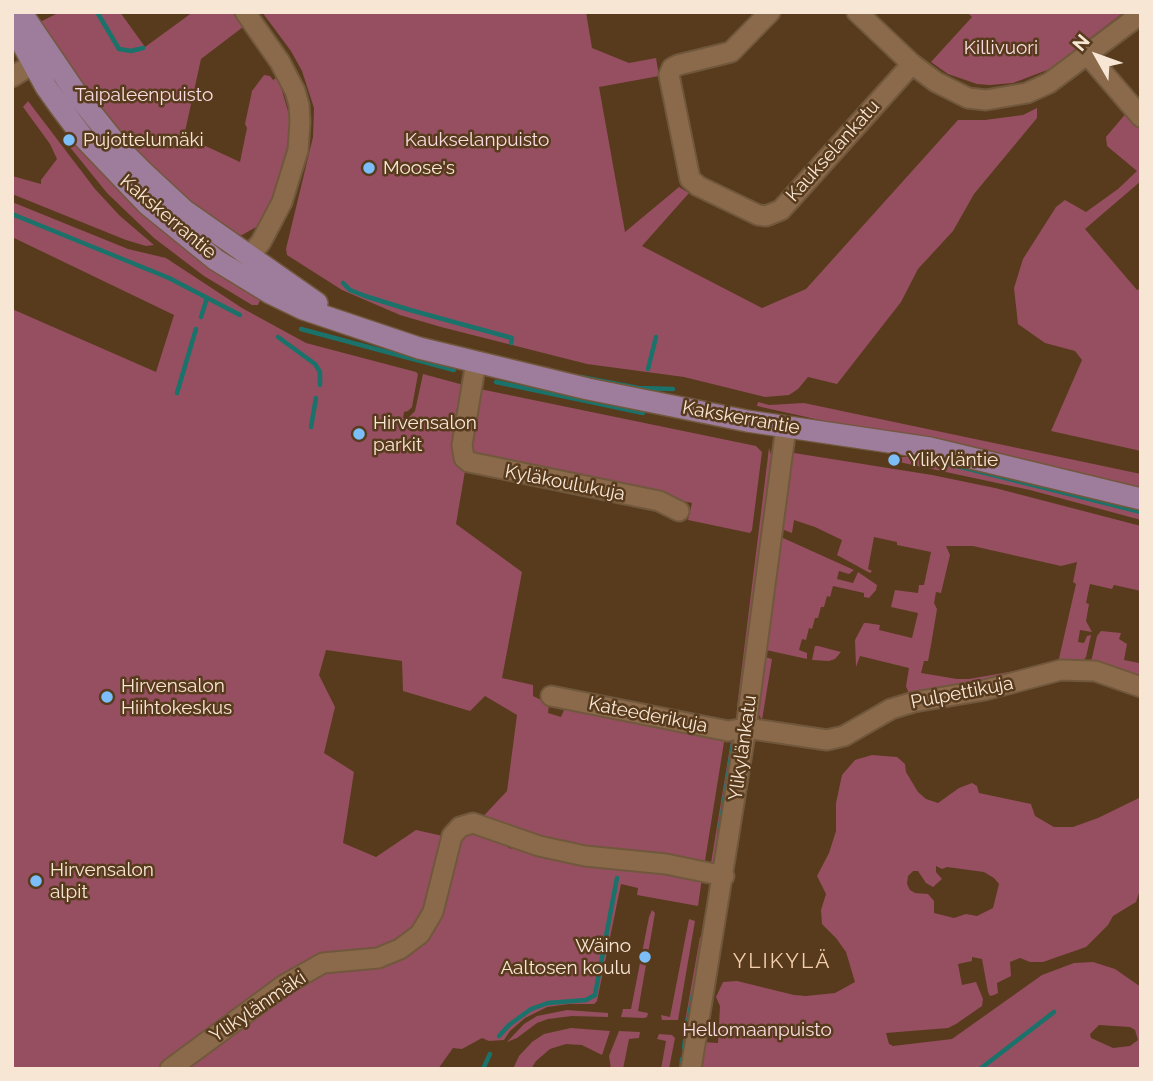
<!DOCTYPE html>
<html>
<head>
<meta charset="utf-8">
<style>
  body { margin:0 }
  #map { position:relative; width:1153px; height:1081px; overflow:hidden; background:#583b1d; font-family:Raleway,sans-serif }
  canvas { display:block }
  .frame { position:absolute; inset:0; border:14px solid #f8e6d5; pointer-events:none }
  .north { position:absolute; left:1062px; top:21px; width:70px; height:70px; -webkit-text-stroke:5px #583b1d; paint-order:stroke; rotate:310deg; font-size:19px; font-weight:700; line-height:28px; text-align:center; color:#f8e6d5 }
  .north::after { content:''; display:block; margin:auto; width:24px; height:32px; background:#f8e6d5; clip-path:polygon(50% 0,100% 100%,50% 72%,0 100%) }
</style>
</head>
<body>
<div id="map">
<canvas width="1153" height="1081"></canvas>
<div class="frame"></div>
<div class="north">N</div>
</div>
<script>
const g = document.querySelector('canvas').getContext('2d');
g.lineJoin = 'round';
function fillPath(path, color) { g.fillStyle = color; g.fill(path, 'evenodd'); }
const poly = rows => new Path2D(rows.map(r => 'M' + r).join(''));
function trace(path, color, width, dash) { g.strokeStyle = color; g.lineWidth = width; g.lineCap = dash ? 'butt' : 'round'; g.setLineDash(dash || []); g.stroke(path); }
function drawText(font, color, halo, rows, align = 'center') {
  g.font = font + ' Raleway,sans-serif'; g.lineWidth = 5; g.setLineDash([]); g.textBaseline = 'middle'; g.strokeStyle = halo; g.fillStyle = color; for (const [text, x, y, turn = 0] of rows) {
    g.save(); g.translate(x, y); g.rotate((+turn || 0) * Math.PI / 180); g.textAlign = isNaN(turn) ? turn : align; if (halo) g.strokeText(text, 0, 0); g.fillText(text, 0, 0); g.restore();
  }
}
const green = poly([
  [60,12,120,12,145,47,193,12,232,12,243,27,201,59,184,136,240,162,247,128,245,124,252,91,264,75,270,76,273,80,278,77,290,118,290,145,275,198,258,226,242,235,229,234,132,154,36,24],
  [262,12,586,12,592,48,629,63,656,58,659,76,599,87,625,232,679,187,689,193,642,246,762,308,806,289,958,120,985,120,1023,115,1037,108,1037,118,974,194,953,231,918,269,901,302,837,384,808,377,798,389,789,395,765,397,684,377,587,364,441,327,400,315,342,290,287,255,286,249,313,137,314,108,302,71,291,51],
  [967,12,1124,12,1050,69,1013,83,990,85,977,84,948,74,931,62,972,17],
  [28,101,95,189,120,216,154,245,146,246,126,240,12,194,12,176,41,184,41,180,57,159,50,144,23,107],
  [1128,111,1141,127,1141,181,1085,229,1137,290,1141,288,1141,451,1051,431,1082,360,1075,351,1045,343,1018,324,1014,288,1023,259,1056,207,1065,200,1086,212,1118,189,1137,171,1107,146,1106,137],
  [73,142,262,296,258,305,252,305,204,276,154,238,107,193,69,146],
  [12,202,128,249,166,258,242,308,306,343,416,372,418,374,412,407,408,411,404,412,403,418,409,417,415,411,423,374,460,384,467,388,459,460,465,471,456,524,522,572,502,678,533,685,533,696,549,704,548,713,561,717,564,710,570,706,725,736,704,867,512,833,508,848,702,878,698,906,637,895,638,888,621,884,597,1001,594,1004,569,1004,547,1007,525,1018,510,1031,504,1040,489,1041,482,1038,462,1049,453,1048,438,1069,12,1069,12,309,156,372,174,315,12,237],
  [326,650,402,661,403,691,470,711,485,696,517,715,507,791,461,840,416,830,376,857,343,843,354,772,324,753,335,707,319,675],
  [480,389,756,446,762,452,752,530,750,533,688,520,692,503,474,458,467,444],
  [758,402,769,405,804,403,1141,474,1141,492,757,406],
  [769,448,773,461,742,707,737,707],
  [794,453,932,475,995,488,1141,526,1141,591,1114,585,1112,589,1090,584,1086,603,1089,604,1086,621,1092,632,1080,630,1078,642,1084,643,1087,636,1091,635,1086,657,1083,661,1058,663,1076,584,1073,582,1077,562,1061,566,973,546,946,546,950,555,941,593,936,592,934,603,937,609,931,645,928,661,924,661,921,673,957,679,969,679,1026,669,1014,677,909,694,906,686,909,668,860,656,856,667,855,640,864,623,867,623,880,625,879,630,912,638,918,613,891,607,895,590,918,593,919,585,924,585,931,552,897,545,897,542,874,537,868,569,872,571,870,573,837,555,842,540,815,527,794,520,792,533,784,530,780,527,788,467],
  [900,457,930,457,1141,508,1141,520,1030,490,899,462],
  [783,538,854,570,849,574,839,571,837,579,853,583,858,572,877,585,876,590,869,598,864,597,864,593,833,586,830,597,827,596,824,607,821,607,818,618,815,618,812,629,809,628,806,640,802,639,799,650,807,653,807,659,766,650,780,539],
  [1101,631,1121,633,1119,639,1127,644,1124,660,1139,663,1141,657,1139,674,1136,675,1091,662,1097,636],
  [815,646,818,646,841,652,835,659,829,661,812,660],
  [765,657,772,659,762,720,755,708],
  [731,741,734,743,719,866,710,869],
  [872,755,897,757,905,764,906,772,918,792,926,799,938,803,959,788,972,783,977,786,979,793,1031,804,1035,816,1054,827,1073,827,1098,818,1141,797,1141,887,1136,902,1113,916,1108,925,1086,947,1043,962,1030,962,1020,958,1010,962,1011,976,997,983,998,993,994,995,990,996,988,992,982,959,972,957,972,961,958,964,962,985,976,982,983,999,982,1006,956,1024,948,1028,886,1033,889,1044,893,1046,952,1039,1042,975,1074,963,1093,962,1115,969,1141,987,1141,1069,698,1069,703,1042,718,1043,720,1006,716,997,723,982,737,981,794,995,806,996,835,993,855,982,846,952,836,938,822,924,821,910,826,894,817,876,829,853,836,831,836,803,842,775,855,760],
  [936,866,942,869,947,867,984,872,994,878,999,884,993,908,977,916,966,914,954,918,934,913,934,901,928,894,915,893,910,890,907,884,908,876,913,871,918,871,926,883,933,887,942,879,936,872],
  [1099,1025,1130,1027,1135,1030,1138,1040,1130,1046,1113,1048,1091,1038,1090,1034],
  [652,910,655,913,638,1011,648,1013,647,1017,644,1018,621,1017,623,1009,631,1009,649,917],
  [689,919,695,921,678,1020,662,1020,661,1015,670,1017],
  [700,937,705,937,690,1024,687,1025,685,1022],
  [567,1010,608,1013,608,1017,572,1016,548,1019,537,1023,517,1038,507,1042,524,1024,537,1016],
  [571,1028,610,1031,602,1055,582,1045,566,1044,550,1049,536,1061,531,1069,513,1069,519,1056,532,1042,544,1034],
  [619,1031,640,1032,639,1038,629,1039,623,1069,611,1069,609,1056],
  [659,1034,672,1035,675,1038,669,1069,661,1069,666,1041,657,1039]
]);
const stream = poly([
  [97,12,119,49,131,51,143,48],
  [12,214,169,278,240,315],
  [343,283,350,290,365,296,410,310,512,338,511,343],
  [201,317,207,298],
  [301,329,454,370],
  [278,337,315,364,320,372,320,385],
  [648,369,656,337],
  [581,377,638,388,673,389],
  [496,382,643,413],
  [177,393,196,329],
  [311,427,316,398],
  [941,462,1141,512],
  [719,834,733,744],
  [688,1022,693,995],
  [499,1036,509,1025,531,1009,548,1003,586,1000,595,995,617,878],
  [684,1048,685,1040],
  [483,1069,490,1054],
  [681,1069,682,1059],
  [980,1069,1054,1012]
]);
const minor = poly([
  [770,12,731,52,678,65,672,68,669,75,690,179,698,186,758,215,766,216,781,210,912,64],
  [857,12,912,64,936,82,968,98,986,100,1027,93,1049,83,1141,14],
  [1087,54,1141,117],
  [12,77,47,55],
  [240,268,261,242,282,202,298,150,300,122,299,105,295,91,280,62,245,12],
  [476,362,462,445,464,458,469,462,659,501,679,511],
  [551,696,728,731,746,728,827,740,844,736,891,709,914,702,985,690,1061,670,1095,671,1141,687],
  [170,1069,284,985,323,963,378,958,400,949,420,934,433,912,452,836,460,827,473,823,539,846,585,856,666,864,724,876],
  [691,1069,746,728,786,427]
]);
const major = poly([
  [21,12,78,96,122,151,143,172,184,210,317,303],
  [12,25,46,87,61,108,83,137,147,204,216,260,270,293,303,309,419,348,588,389,747,421,930,448,1141,499]
]);
const markers = [
  [69,140,7,"#7bbef8"],
  [369,168,7,"#7bbef8"],
  [359,434,7,"#7bbef8"],
  [894,460,7,"#7bbef8"],
  [107,697,7,"#7bbef8"],
  [36,881,7,"#7bbef8"],
  [645,957,7,"#7bbef8"]
];
const parkNames = [
  ["Killivuori",1001,48],
  ["Taipaleenpuisto",144,95],
  ["Kaukselanpuisto",477,140],
  ["Hellomaanpuisto",757,1030]
];
const poiNames = [
  ["Pujottelumäki",83,140],
  ["Moose's",383,168],
  ["Hirvensalon",373,423],
  ["parkit",373,445],
  ["Ylikyläntie",908,460],
  ["Hirvensalon",121,686],
  ["Hiihtokeskus",121,708],
  ["Hirvensalon",50,870],
  ["alpit",50,892],
  ["Wäino",631,946,"right"],
  ["Aaltosen koulu",631,968,"right"]
];
const streetNames = [
  ["Kaukselankatu",833,151,-48],
  ["Kakskerrantie",168,217,40],
  ["Kakskerrantie",741,418,10],
  ["Kyläkoulukuja",565,483,11],
  ["Pulpettikuja",962,693,-11],
  ["Kateederikuja",648,715,11],
  ["Ylikylänkatu",743,748,-82],
  ["Ylikylänmäki",258,1007,-34]
];
const neighbourhoodNames = [
  ["YLIKYLÄ",782,962]
];
fillPath(green, '#954f60');
trace(stream, '#1b726a', 4.5);
trace(minor, '#71583d', 23);
trace(major, '#71583d', 24);
trace(minor, '#8a6a4b', 19);
trace(major, '#9e7c9b', 21);
for (const [x, y, r, color] of markers) { const dot = new Path2D(); dot.arc(x, y, r, 0, 2 * Math.PI); g.fillStyle = color; g.fill(dot); trace(dot, '#583b1d', 2.5); }
drawText('19px', '#f8dce1', '#583b1d', parkNames);
drawText('19px', '#f8e6d5', '#583b1d', poiNames, 'left');
drawText('19px', '#f8e6d5', '#583b1d', streetNames);
g.letterSpacing = '2px';
drawText('21px', '#f3cfad', '#583b1d', neighbourhoodNames);
g.letterSpacing = '0px';
</script>
</body>
</html>
